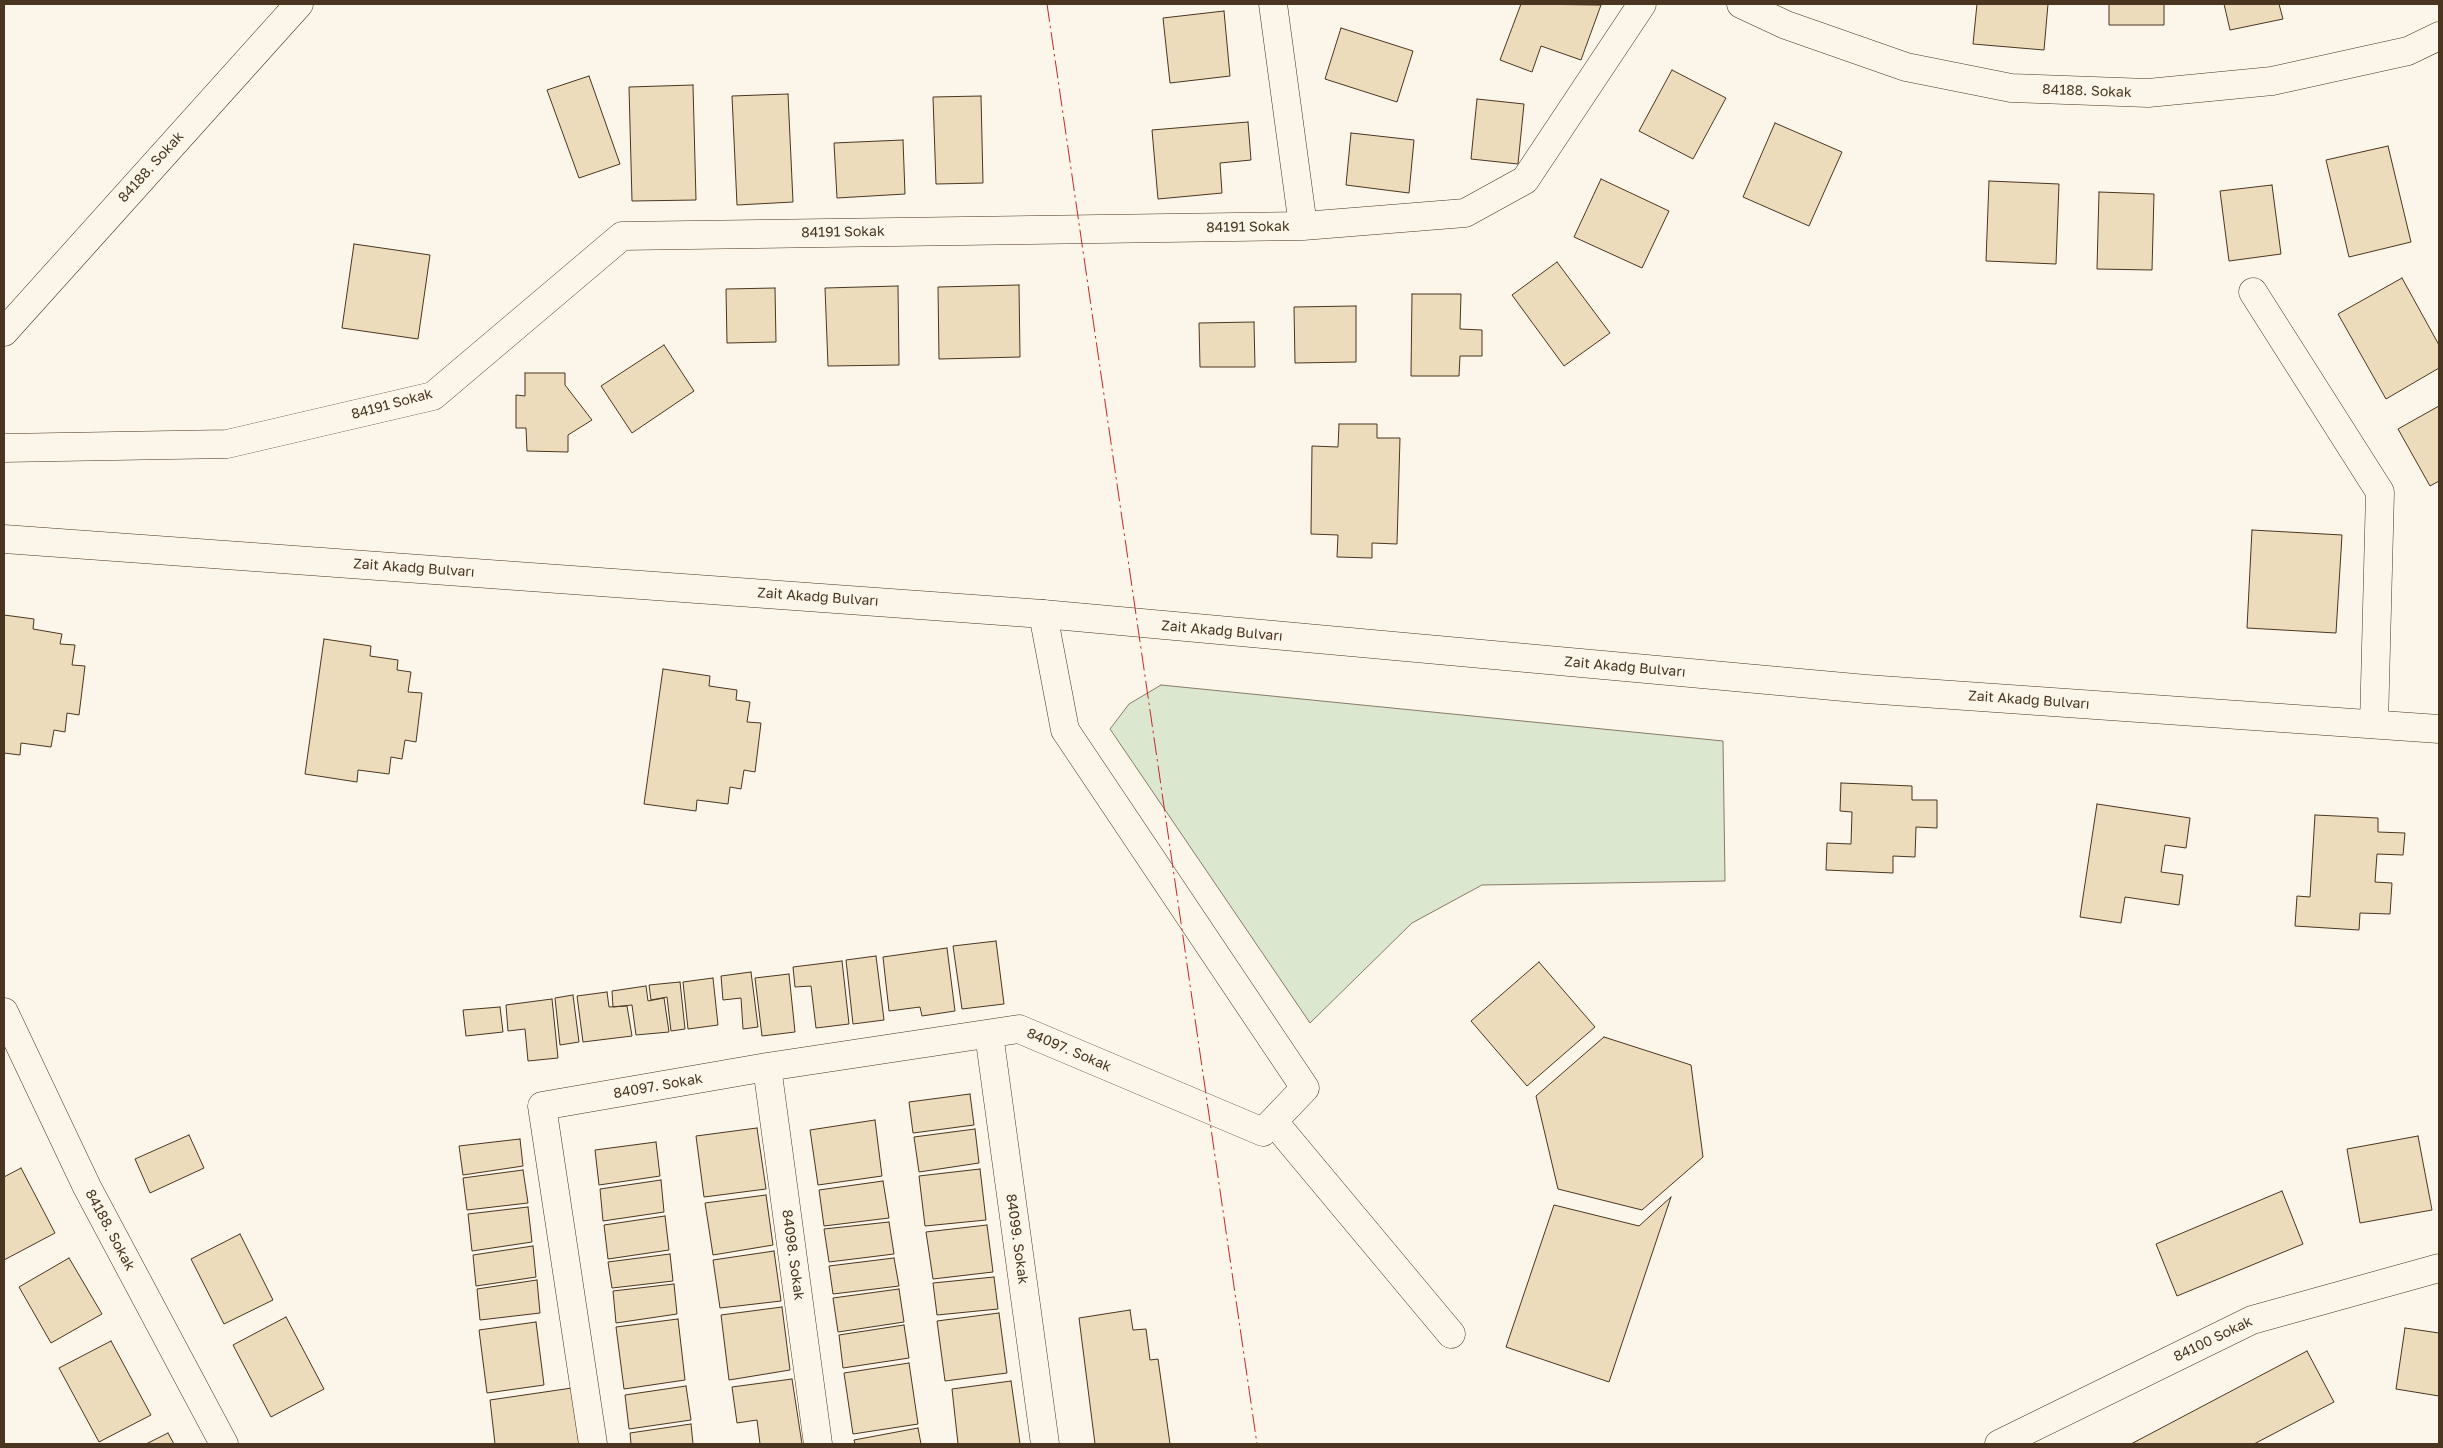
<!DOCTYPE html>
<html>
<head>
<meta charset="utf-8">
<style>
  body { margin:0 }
  #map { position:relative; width:2443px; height:1448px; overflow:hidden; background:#fbf6e9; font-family:"Golos Text",sans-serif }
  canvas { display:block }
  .frame { position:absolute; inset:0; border:5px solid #4a3520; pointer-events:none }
</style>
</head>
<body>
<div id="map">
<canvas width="2443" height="1448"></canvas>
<div class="frame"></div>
</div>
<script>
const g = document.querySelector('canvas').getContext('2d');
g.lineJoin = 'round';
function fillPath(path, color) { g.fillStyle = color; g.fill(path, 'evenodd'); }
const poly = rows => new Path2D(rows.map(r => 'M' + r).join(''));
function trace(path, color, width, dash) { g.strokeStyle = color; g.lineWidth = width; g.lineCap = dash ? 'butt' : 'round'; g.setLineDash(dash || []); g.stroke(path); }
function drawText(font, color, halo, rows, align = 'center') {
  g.font = font + ' "Golos Text",sans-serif'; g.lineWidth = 4; g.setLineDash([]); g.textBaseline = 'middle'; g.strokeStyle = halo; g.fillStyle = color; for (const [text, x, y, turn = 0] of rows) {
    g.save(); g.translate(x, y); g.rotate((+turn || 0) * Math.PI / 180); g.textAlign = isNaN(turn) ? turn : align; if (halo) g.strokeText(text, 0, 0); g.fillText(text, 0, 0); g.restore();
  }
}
const green = poly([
  [1161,685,1723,741,1725,881,1482,885,1412,923,1310,1023,1110,729,1129,704,1161,685]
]);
const building = poly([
  [1521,4,1601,5,1581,60,1541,46,1532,72,1500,60,1521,4],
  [1977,4,2048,4,2044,50,1973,44,1977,4],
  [2109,4,2164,4,2164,25,2109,25,2109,4],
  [2224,4,2279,4,2283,19,2230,30,2224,4],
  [1224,11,1230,76,1170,83,1163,18,1224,11],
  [1341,28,1413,51,1397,102,1325,79,1341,28],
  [1672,70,1726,98,1693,159,1639,131,1672,70],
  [589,76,620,164,579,178,547,90,589,76],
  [693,85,696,200,632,201,629,87,693,85],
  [788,94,793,202,737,205,732,96,788,94],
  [981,96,983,183,936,184,933,97,981,96],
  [1477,99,1524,104,1518,164,1471,159,1477,99],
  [1248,122,1251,160,1220,163,1222,193,1158,199,1152,130,1248,122],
  [1775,123,1842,152,1809,226,1743,197,1775,123],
  [1351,133,1414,140,1409,193,1346,185,1351,133],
  [903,140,905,194,837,198,834,143,903,140],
  [2388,146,2411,242,2349,257,2326,160,2388,146],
  [1601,179,1669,211,1642,268,1574,237,1601,179],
  [1989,181,2059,184,2056,264,1986,261,1989,181],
  [2272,185,2281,254,2229,261,2220,191,2272,185],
  [2099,192,2154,194,2152,270,2097,269,2099,192],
  [354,244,430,255,418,339,342,328,354,244],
  [1557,262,1610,333,1564,366,1512,295,1557,262],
  [2402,278,2439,345,2439,368,2386,399,2338,314,2402,278],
  [1019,285,1020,357,939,359,938,287,1019,285],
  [898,286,899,365,828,366,825,288,898,286],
  [775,288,776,342,727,343,726,289,775,288],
  [1412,294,1461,294,1460,329,1482,330,1482,356,1460,356,1459,376,1411,376,1412,294],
  [1356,306,1356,362,1295,363,1294,307,1356,306],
  [1254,322,1255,367,1200,367,1199,323,1254,322],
  [664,345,694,391,632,433,601,386,664,345],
  [525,373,565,373,565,385,592,420,568,435,568,452,527,451,526,428,516,428,516,395,525,396,525,373],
  [2439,406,2439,481,2430,486,2398,429,2439,406],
  [1339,424,1377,424,1377,438,1400,438,1397,544,1372,543,1372,558,1337,557,1338,535,1311,534,1312,446,1338,447,1339,424],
  [2252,530,2342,535,2336,633,2247,628,2252,530],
  [4,615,34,619,33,629,62,634,60,644,75,645,72,665,85,666,79,715,67,713,65,732,54,730,51,747,21,743,20,755,4,753,4,615],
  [324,639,371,646,370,656,398,660,397,670,411,672,408,692,422,693,416,742,405,740,402,759,391,757,389,774,358,770,357,782,305,774,324,639],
  [663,669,710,676,709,686,737,690,736,700,750,702,747,722,761,723,755,772,744,770,741,789,730,787,728,804,697,800,696,811,644,804,663,669],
  [1841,783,1912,786,1912,800,1937,800,1937,828,1916,827,1915,857,1893,856,1893,873,1826,870,1827,843,1851,844,1852,812,1840,811,1841,783],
  [2097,804,2190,818,2186,848,2165,845,2161,872,2183,875,2179,905,2125,897,2121,923,2080,917,2097,804],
  [2315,815,2378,818,2378,832,2405,833,2403,855,2377,854,2375,882,2392,883,2390,914,2360,913,2359,930,2295,926,2297,896,2310,897,2315,815],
  [996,941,1004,1004,962,1009,953,946,996,941],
  [947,948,955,1011,922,1016,920,1007,889,1011,883,957,947,948],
  [876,956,884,1020,853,1024,846,960,876,956],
  [842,961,849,1024,816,1028,811,986,795,987,793,967,842,961],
  [1539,962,1595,1027,1527,1086,1471,1021,1539,962],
  [751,972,758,1027,743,1029,741,998,723,1000,721,976,751,972],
  [789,974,795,1032,762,1036,755,978,789,974],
  [713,978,718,1025,688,1029,683,982,713,978],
  [680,982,685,1029,671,1031,667,997,651,1000,649,985,680,982],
  [646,986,648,1001,664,998,669,1032,636,1035,632,1005,613,1007,612,991,646,986],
  [607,992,609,1007,627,1006,632,1036,583,1042,577,996,607,992],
  [573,995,579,1042,560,1045,555,998,573,995],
  [552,999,558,1058,528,1061,525,1029,508,1031,506,1005,552,999],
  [500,1007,503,1032,466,1036,463,1010,500,1007],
  [1604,1037,1691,1065,1703,1157,1642,1210,1558,1189,1536,1096,1604,1037],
  [970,1094,974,1125,913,1133,909,1102,970,1094],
  [875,1120,882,1176,818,1185,810,1130,875,1120],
  [757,1128,766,1189,704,1197,696,1136,757,1128],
  [975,1129,979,1163,919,1172,914,1137,975,1129],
  [189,1135,204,1168,150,1193,135,1159,189,1135],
  [2418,1136,2432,1210,2360,1223,2347,1149,2418,1136],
  [520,1139,523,1166,463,1175,459,1146,520,1139],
  [656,1142,660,1176,599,1185,595,1150,656,1142],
  [21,1168,55,1233,4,1260,4,1177,21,1168],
  [980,1169,986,1220,925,1226,919,1176,980,1169],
  [523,1170,528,1203,467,1210,463,1178,523,1170],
  [661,1180,664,1212,603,1221,600,1189,661,1180],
  [883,1181,889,1218,824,1226,819,1190,883,1181],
  [2282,1191,2303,1244,2177,1296,2156,1244,2282,1191],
  [766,1195,773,1245,713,1255,705,1203,766,1195],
  [1671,1197,1609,1382,1506,1347,1554,1205,1639,1226,1671,1197],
  [528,1207,532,1242,472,1251,468,1214,528,1207],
  [665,1216,669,1250,608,1259,604,1225,665,1216],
  [889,1222,894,1254,829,1262,824,1229,889,1222],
  [987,1225,993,1272,933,1279,926,1232,987,1225],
  [240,1234,273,1300,224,1324,191,1259,240,1234],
  [533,1246,536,1277,476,1286,473,1255,533,1246],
  [774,1251,781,1301,720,1308,713,1260,774,1251],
  [670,1254,673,1281,612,1288,608,1262,670,1254],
  [69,1258,102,1314,51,1343,19,1287,69,1258],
  [894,1258,899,1286,833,1294,829,1266,894,1258],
  [994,1277,998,1309,937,1315,933,1283,994,1277],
  [537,1280,540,1313,480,1320,477,1289,537,1280],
  [674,1284,677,1314,616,1323,613,1291,674,1284],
  [899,1289,904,1322,838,1332,833,1298,899,1289],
  [782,1307,790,1370,729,1380,721,1315,782,1307],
  [1130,1310,1133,1330,1146,1329,1150,1360,1158,1359,1170,1444,1095,1444,1079,1318,1130,1310],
  [999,1313,1007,1373,945,1381,937,1321,999,1313],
  [286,1317,324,1389,271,1417,233,1345,286,1317],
  [678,1319,685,1380,624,1389,616,1327,678,1319],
  [536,1322,544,1385,487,1393,479,1330,536,1322],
  [904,1325,909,1358,843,1368,839,1335,904,1325],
  [2405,1328,2439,1333,2439,1396,2396,1389,2405,1328],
  [111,1341,151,1415,99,1442,59,1368,111,1341],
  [2307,1351,2334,1402,2254,1444,2131,1444,2307,1351],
  [909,1363,918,1424,853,1434,844,1373,909,1363],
  [792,1379,802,1444,760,1444,757,1420,737,1423,732,1387,792,1379],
  [1011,1381,1020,1444,958,1444,952,1389,1011,1381],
  [686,1386,691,1420,629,1429,625,1395,686,1386],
  [572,1388,579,1444,495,1444,490,1400,572,1388],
  [691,1424,693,1444,631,1444,630,1433,691,1424],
  [918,1428,921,1444,855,1444,854,1440,918,1428],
  [168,1433,174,1444,146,1444,168,1433]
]);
const street = poly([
  [1273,4,1303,226],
  [1741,4,1786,25,1906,67,2011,88,2148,93,2272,81,2408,51,2439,36],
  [2253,292,2380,492,2374,724],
  [4,332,299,4],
  [4,448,227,444,433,396,622,236,1303,226,1465,213,1525,180,1642,4],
  [4,1012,87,1187,224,1444],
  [989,1034,1045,1444],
  [767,1067,818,1444],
  [1274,1122,1451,1334],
  [593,1444,542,1106,767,1067,1019,1029,1263,1132,1305,1088,1065,730,1043,614],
  [1999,1444,2252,1320,2439,1268]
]);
const secondary = poly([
  [4,539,1043,614,1866,689,2439,729]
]);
const power = poly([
  [1047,4,1257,1444]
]);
const streetNames = [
  ["84188. Sokak",2087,91,2],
  ["84188. Sokak",151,167,-48],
  ["84191 Sokak",1248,227,-1],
  ["84191 Sokak",843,232,-1],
  ["84191 Sokak",392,404,-15],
  ["Zait Akadğ Bulvarı",414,568,4],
  ["Zait Akadğ Bulvarı",818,597,4],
  ["Zait Akadğ Bulvarı",1222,631,5],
  ["Zait Akadğ Bulvarı",1625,667,5],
  ["Zait Akadğ Bulvarı",2029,700,4],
  ["84097. Sokak",1069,1050,23],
  ["84097. Sokak",658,1086,-10],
  ["84188. Sokak",110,1230,62],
  ["84099. Sokak",1017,1239,82],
  ["84098. Sokak",793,1255,82],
  ["84100 Sokak",2213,1339,-26]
];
fillPath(green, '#dce7d0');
trace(green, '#887966', 1);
fillPath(building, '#ecdcbc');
trace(building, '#4a3520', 1);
trace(street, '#4a3520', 29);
trace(secondary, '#4a3520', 29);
trace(street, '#fbf6e9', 28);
trace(secondary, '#fbf6e9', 28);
trace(power, '#c62828', 1, [18, 4, 2.5, 4]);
drawText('14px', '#4a3520', '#fbf6e9', streetNames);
</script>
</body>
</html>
